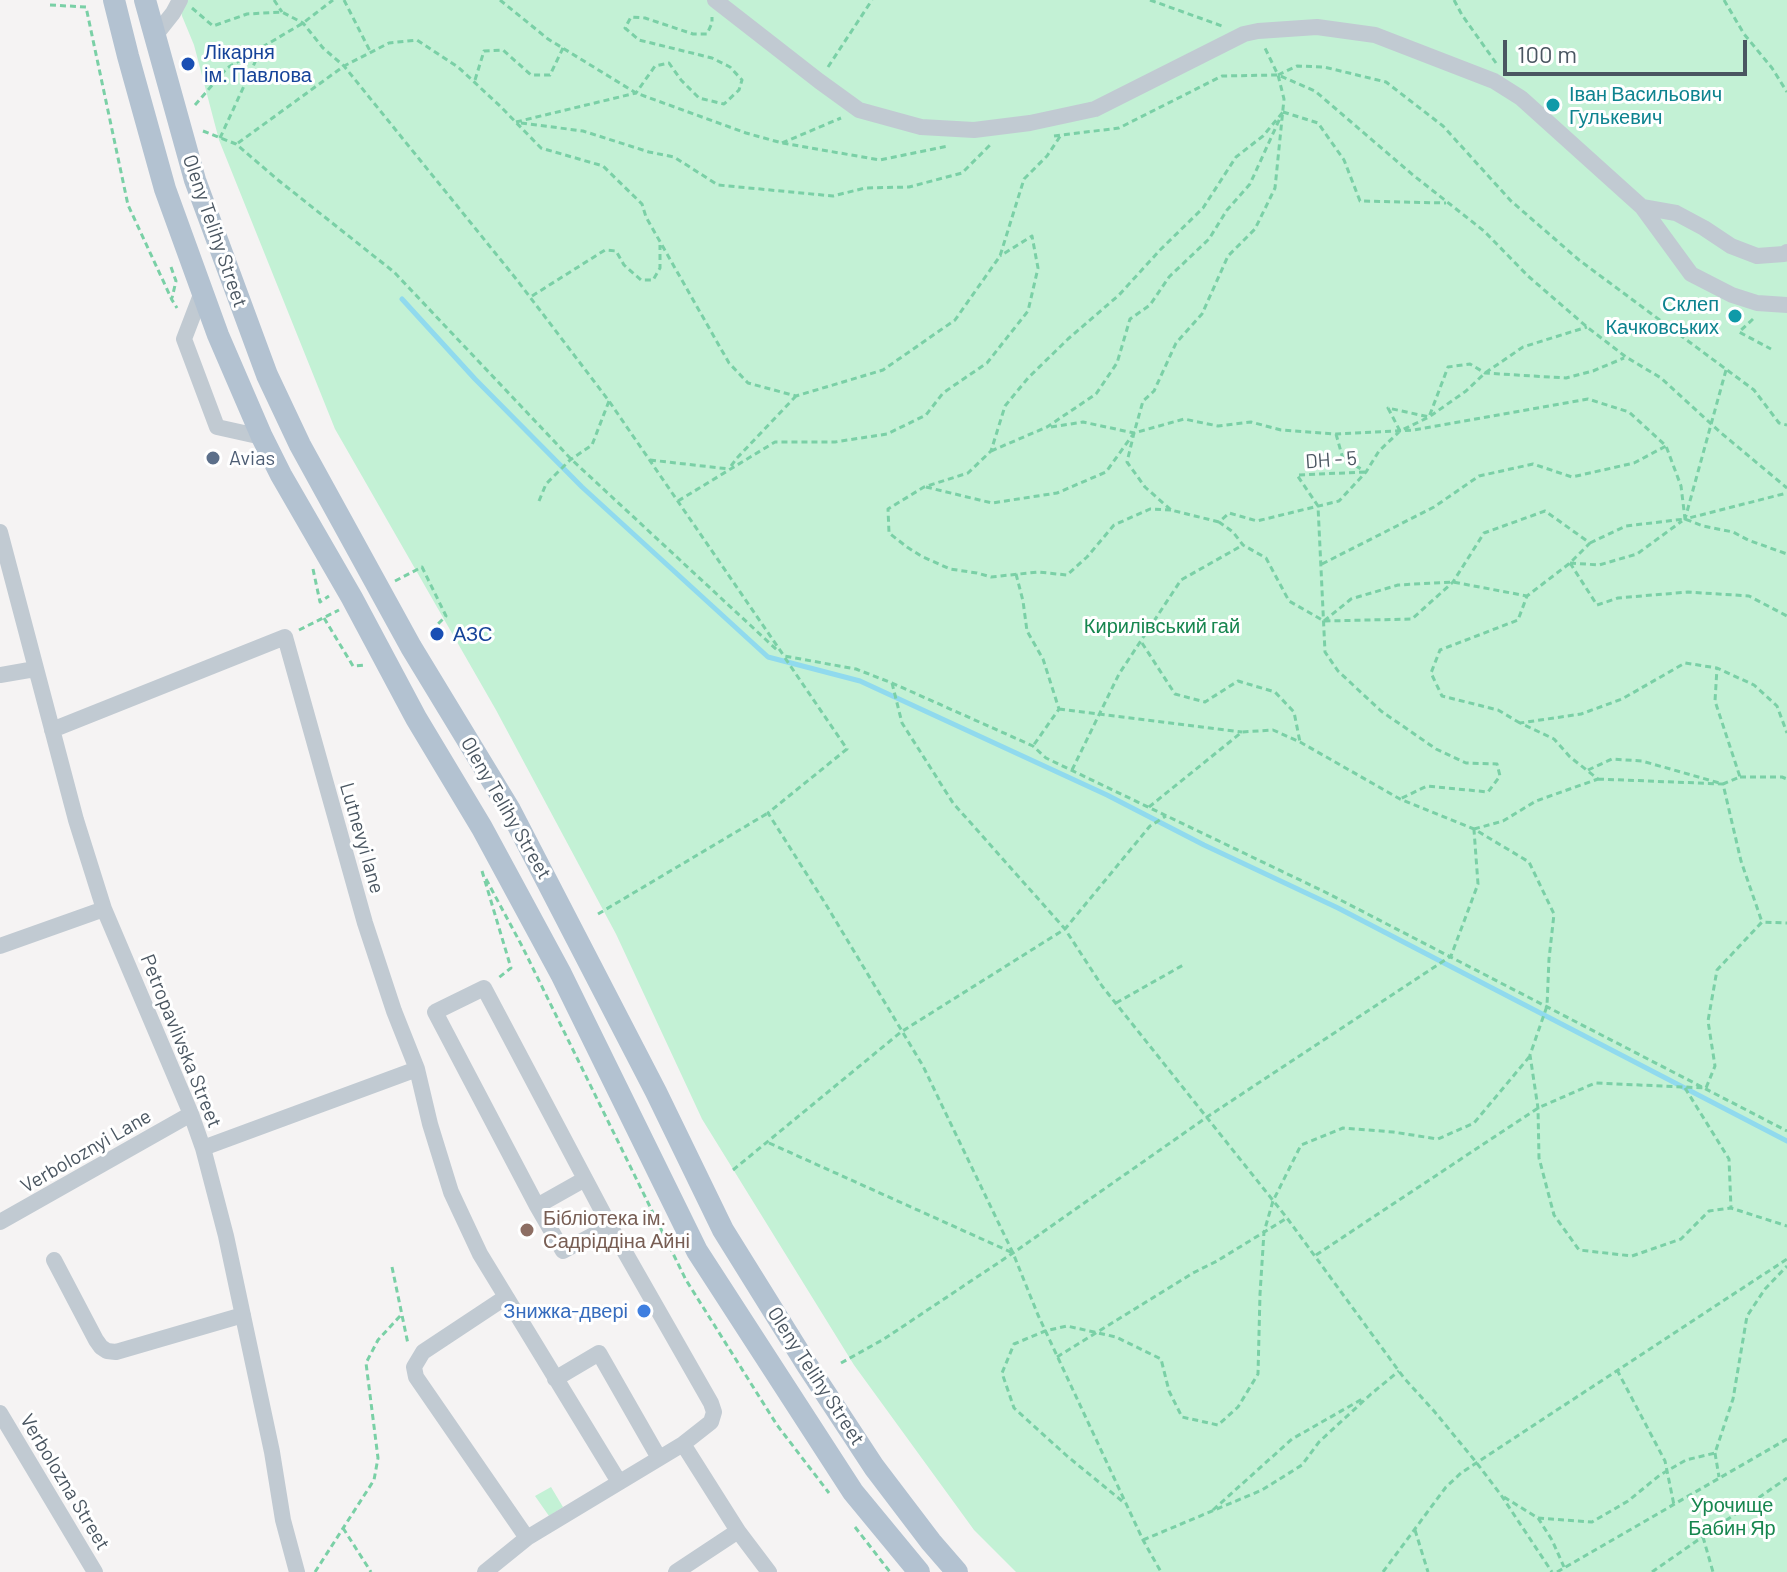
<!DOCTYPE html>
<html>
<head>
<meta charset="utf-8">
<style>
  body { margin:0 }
  #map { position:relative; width:1787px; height:1572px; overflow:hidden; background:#f5f3f3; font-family:Barlow,sans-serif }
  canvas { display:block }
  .scale { position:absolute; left:1503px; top:40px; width:244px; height:36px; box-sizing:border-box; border:4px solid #4a5661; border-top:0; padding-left:10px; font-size:24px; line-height:28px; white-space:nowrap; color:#4a5661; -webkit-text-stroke:6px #fff; paint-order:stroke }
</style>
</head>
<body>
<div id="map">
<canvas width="1787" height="1572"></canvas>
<div class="scale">100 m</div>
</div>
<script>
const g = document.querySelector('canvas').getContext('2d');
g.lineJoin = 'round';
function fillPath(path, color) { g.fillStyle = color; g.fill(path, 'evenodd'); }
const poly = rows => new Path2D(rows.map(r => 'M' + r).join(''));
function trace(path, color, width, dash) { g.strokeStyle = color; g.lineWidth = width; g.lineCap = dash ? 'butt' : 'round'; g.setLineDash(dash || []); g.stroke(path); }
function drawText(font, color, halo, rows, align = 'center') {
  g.font = font + ' Barlow,sans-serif'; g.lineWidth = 6; g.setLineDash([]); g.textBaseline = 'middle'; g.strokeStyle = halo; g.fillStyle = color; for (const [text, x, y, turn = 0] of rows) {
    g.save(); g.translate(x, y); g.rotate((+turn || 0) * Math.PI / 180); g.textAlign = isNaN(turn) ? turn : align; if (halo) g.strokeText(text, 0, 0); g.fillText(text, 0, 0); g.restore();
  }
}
const green = poly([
  [178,0,1787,0,1787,1572,1016,1572,974,1530,854,1365,702,1119,616,934,496,710,335,429,219,140,194,45,182,16],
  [551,1487,563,1507,549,1516,535,1496]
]);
const stream = poly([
  [402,299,475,379,582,487,768,657,860,681,1107,795,1204,845,1338,908,1787,1141]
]);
const path = poly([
  [274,0,282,12],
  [344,0,371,53],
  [500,0,548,39,636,93,746,133,782,143,880,160,948,146],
  [1150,0,1222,26],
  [1454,0,1462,15,1496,63],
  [1724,0,1744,34,1772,68,1787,92],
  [50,5,86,7,128,205,172,300,177,308],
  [192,8,213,26,247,14,282,12,303,23,323,48,344,66,517,280,609,401,784,656,856,669,892,683,1033,746,1046,758,1325,892,1787,1131],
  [828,67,872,0],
  [1278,75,1297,66,1324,67,1386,82,1443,126,1511,201,1579,260,1754,390,1779,423,1787,425],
  [475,80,484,51,503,50,531,75,550,75,563,48],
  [195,105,227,68,303,23,333,0],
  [1283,112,1318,123,1344,160,1360,201,1446,203],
  [516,122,636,93,655,66,669,63,681,80,699,98,724,104,739,90,742,80,730,67,712,58,639,40,625,28,631,17,645,18,693,34,707,34,712,23,712,17],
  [521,123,583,131,649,152,674,157,718,185,833,196,865,188,909,187,962,173,990,145],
  [203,131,236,144,278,180,394,272,571,459,777,650],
  [1054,136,1119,128,1222,76,1278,75,1315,91,1413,175,1484,231,1528,276,1587,327,1626,357,1661,378,1720,432,1787,488],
  [220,138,262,47],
  [238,143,344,66,389,43,417,40,458,67,500,106,541,148,603,166,642,204,646,217,729,363,748,383,796,396,883,370,955,320,1000,256,1024,179,1047,156,1061,135],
  [782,143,841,118],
  [171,267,176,281,172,298],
  [532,296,605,250,616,251,624,265,641,280,653,280,660,268,660,245],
  [1753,319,1739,332,1771,349],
  [1726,370,1685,519,1787,493],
  [1051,427,1083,422,1134,433],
  [1400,431,1388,408,1429,417,1448,367,1470,364,1485,373,1566,378,1593,371,1624,358],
  [1336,434,1343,459,1363,470],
  [991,451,1047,427,1096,394,1117,363,1130,319,1150,305,1169,277,1209,239,1227,210,1250,184,1281,116],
  [650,460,729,469],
  [731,466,737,458,796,396],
  [1365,472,1297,475,1318,506,1325,652,1338,671,1381,711,1436,749,1466,763,1497,764,1500,776,1488,792,1427,786,1400,799],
  [926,487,992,503,1057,493,1106,472,1134,433,1143,401,1154,391,1176,343,1202,314,1228,256,1255,229,1275,188,1284,99,1278,75,1264,46],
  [539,501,546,484,570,460,592,445,609,401],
  [678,501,775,442,835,442,887,434,926,415,943,393,987,363,1028,311,1038,268,1032,236,1000,256],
  [1171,510,1150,509,1114,525,1087,557,1067,575,1038,572,991,577,977,573,950,569,921,556,907,547,889,533,888,509,924,487,968,473,991,451,1005,406,1028,378,1068,339,1119,295,1160,250,1203,208,1236,157,1263,136,1283,112],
  [1219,522,1171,510,1145,487,1127,462,1134,433,1184,419,1218,426,1251,422,1281,430,1336,434,1414,430,1588,399,1629,412,1666,446,1681,486,1685,519],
  [1590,543,1626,526,1685,519,1703,526,1733,532,1748,540,1787,554],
  [1570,563,1597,605,1618,598,1688,592,1749,596,1787,616],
  [1570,563,1599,565,1637,554,1682,521],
  [1322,564,1434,507,1479,476,1533,464,1572,477,1634,463,1666,446],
  [313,569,320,602,329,596],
  [1016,574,1023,601,1027,631,1043,659,1059,709,1033,746],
  [395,581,422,567,446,616,437,625],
  [324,618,353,666,365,665],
  [1324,621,1351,599,1398,585,1453,582,1527,596],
  [299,630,339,610],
  [1142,643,1175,694,1205,702,1238,681,1275,692,1294,712,1300,742],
  [785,658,847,749,768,813,825,903,923,1066,1013,1253,1038,1315,1143,1540,1161,1572],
  [892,683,902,723,953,803,1065,929,1102,986,1287,1218,1404,1378,1434,1411,1476,1462,1501,1495,1552,1572],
  [1059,709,1242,732],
  [1520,723,1498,710,1442,696,1431,673,1440,650,1518,620,1527,596,1570,563,1590,543,1545,511,1484,533,1453,582,1412,619,1324,621,1289,601,1266,558,1243,545,1233,532,1219,522,1229,513,1257,521,1339,501,1366,472,1379,451,1400,431,1429,417,1466,391,1485,373,1523,347,1587,327],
  [1072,770,1119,674,1181,580,1243,545],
  [1588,770,1612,759,1642,761,1723,784,1740,777,1715,701,1717,668],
  [1740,777,1782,777,1787,779],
  [1598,779,1723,784,1741,861,1762,922],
  [1149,807,1242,732,1273,730,1300,742,1400,799,1474,829,1529,862,1554,914,1549,959,1547,1006,1530,1055,1538,1108,1539,1158,1554,1215,1579,1250,1632,1256,1681,1239,1709,1211,1731,1208,1787,1226],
  [1474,829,1503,821,1536,801,1598,779,1570,757,1554,739,1520,723,1581,714,1622,699,1685,663,1717,668,1754,685,1777,706,1787,733],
  [482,871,511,968,497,979],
  [486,879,522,946,686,1280,777,1425,829,1493],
  [598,914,768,813],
  [1116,1003,1185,964],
  [1685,1088,1729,1159,1731,1208],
  [769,1143,1013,1253],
  [733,1170,901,1032,1065,929,1150,826,1166,816],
  [1316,1255,1538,1108,1595,1083,1706,1088,1715,1066,1708,1021,1717,970,1762,922,1787,923],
  [392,1267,408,1344],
  [1057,1357,1193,1273,1217,1261,1287,1218],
  [841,1363,884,1339,1013,1253,1207,1117,1451,956,1478,884,1474,830],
  [1617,1370,1665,1461,1674,1505],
  [1715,1453,1719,1477],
  [1504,1497,1538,1518,1592,1522,1628,1501,1660,1475,1686,1460,1715,1453,1733,1399,1747,1316,1765,1289,1787,1266],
  [1122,1501,1067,1456,1014,1408,1002,1373,1014,1344,1045,1331,1067,1326,1116,1337,1161,1359,1169,1391,1182,1417,1218,1425,1238,1407,1258,1374,1260,1294,1264,1232,1273,1201,1301,1145,1343,1128,1393,1132,1438,1139,1474,1123,1530,1056],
  [1213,1510,1292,1439,1364,1398],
  [1538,1518,1552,1540,1564,1567],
  [855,1527,890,1572],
  [343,1528,371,1572],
  [1415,1530,1428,1572],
  [1703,1537,1713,1572],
  [1143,1540,1262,1490,1302,1465,1319,1442,1371,1394,1399,1371],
  [315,1572,374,1480,378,1458,366,1363,378,1340,401,1315],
  [1383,1572,1446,1487,1461,1473,1787,1259],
  [1557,1572,1787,1439],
  [1652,1572,1787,1478]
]);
const minor = poly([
  [715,0,819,81,859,110,921,127,974,130,1030,123,1095,109,1244,34,1258,31,1317,27,1375,35,1494,81,1521,98,1642,207,1676,213,1704,228,1731,246,1757,256,1784,254,1787,252],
  [154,37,173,13,180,0],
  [1642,207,1691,274,1732,295,1757,303,1787,305],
  [202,292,184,339,217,427,262,437],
  [0,532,76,820,104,909,191,1114,203,1148,226,1236,272,1452,283,1520,297,1572],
  [0,675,35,669],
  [52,730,285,637,365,923,394,1011,417,1069,203,1148],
  [0,946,104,909],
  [417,1069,430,1124,451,1192,480,1254,619,1482],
  [585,1179,537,1206,435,1012,484,988,610,1226,711,1403,714,1412,711,1422,683,1444],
  [537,1206,563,1251,610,1226],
  [0,1222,191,1114],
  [54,1260,96,1340,101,1347,107,1351,116,1352,243,1315],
  [506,1297,423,1352,414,1367,416,1377,527,1538],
  [555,1379,599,1353,659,1458],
  [0,1413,95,1572],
  [485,1572,527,1538,683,1444,738,1531,769,1572],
  [676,1572,738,1531]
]);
const major = poly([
  [114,0,128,56,165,189,218,335,262,437,281,475,352,598,416,718,482,828,561,974,697,1251,853,1492,919,1572],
  [145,0,195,180,267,375,300,445,411,647,510,810,656,1092,723,1230,807,1365,874,1467,931,1542,957,1572]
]);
const markers = [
  [188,64,8,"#1a4fb4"],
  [1553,105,8,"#0f9aa8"],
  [1735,316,8,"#0f9aa8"],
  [213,458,8,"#5c6f8a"],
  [437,634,8,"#1a4fb4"],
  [527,1230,8,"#8d6e63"],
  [644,1311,8,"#3f7fe0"]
];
const transitNames = [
  ["Лікарня",204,52],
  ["ім. Павлова",204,75],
  ["АЗС",453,634]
];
const cultureNames = [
  ["Іван Васильович",1569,94],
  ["Гулькевич",1569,117],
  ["Склеп",1719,304,"right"],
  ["Качковських",1719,327,"right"]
];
const streetNames = [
  ["Oleny Telihy Street",215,231,71],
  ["DH - 5",1331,460,-4],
  ["Oleny Telihy Street",506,808,60],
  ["Lutnevyi lane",362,838,74],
  ["Petropavlivska Street",181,1041,68],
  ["Verboloznyi Lane",86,1151,-30],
  ["Oleny Telihy Street",816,1376,57],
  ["Verbolozna Street",65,1482,59]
];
const serviceNames = [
  ["Avias",229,458]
];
const parkNames = [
  ["Кирилівський гай",1162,626],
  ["Урочище",1732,1505],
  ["Бабин Яр",1732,1528]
];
const educationNames = [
  ["Бібліотека ім.",543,1218],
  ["Садріддіна Айні",543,1241]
];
const shopNames = [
  ["Знижка-двері",628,1311]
];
fillPath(green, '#c3f1d5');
trace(stream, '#90daee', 5);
trace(path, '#7ad0a6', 3, [6, 4]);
trace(minor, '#c1cad2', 16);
trace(major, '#b3c2d1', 22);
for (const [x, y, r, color] of markers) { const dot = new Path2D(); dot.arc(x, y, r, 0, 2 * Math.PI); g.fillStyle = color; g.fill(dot); trace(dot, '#fff', 3); }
drawText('20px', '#164399', '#fff', transitNames, 'left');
drawText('20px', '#0d838f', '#fff', cultureNames, 'left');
drawText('20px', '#4a5661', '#fff', streetNames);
drawText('20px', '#4e5e75', '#fff', serviceNames, 'left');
drawText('20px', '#17864f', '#fff', parkNames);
drawText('20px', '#785e54', '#fff', educationNames, 'left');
drawText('20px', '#366cbe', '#fff', shopNames, 'right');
</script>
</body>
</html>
